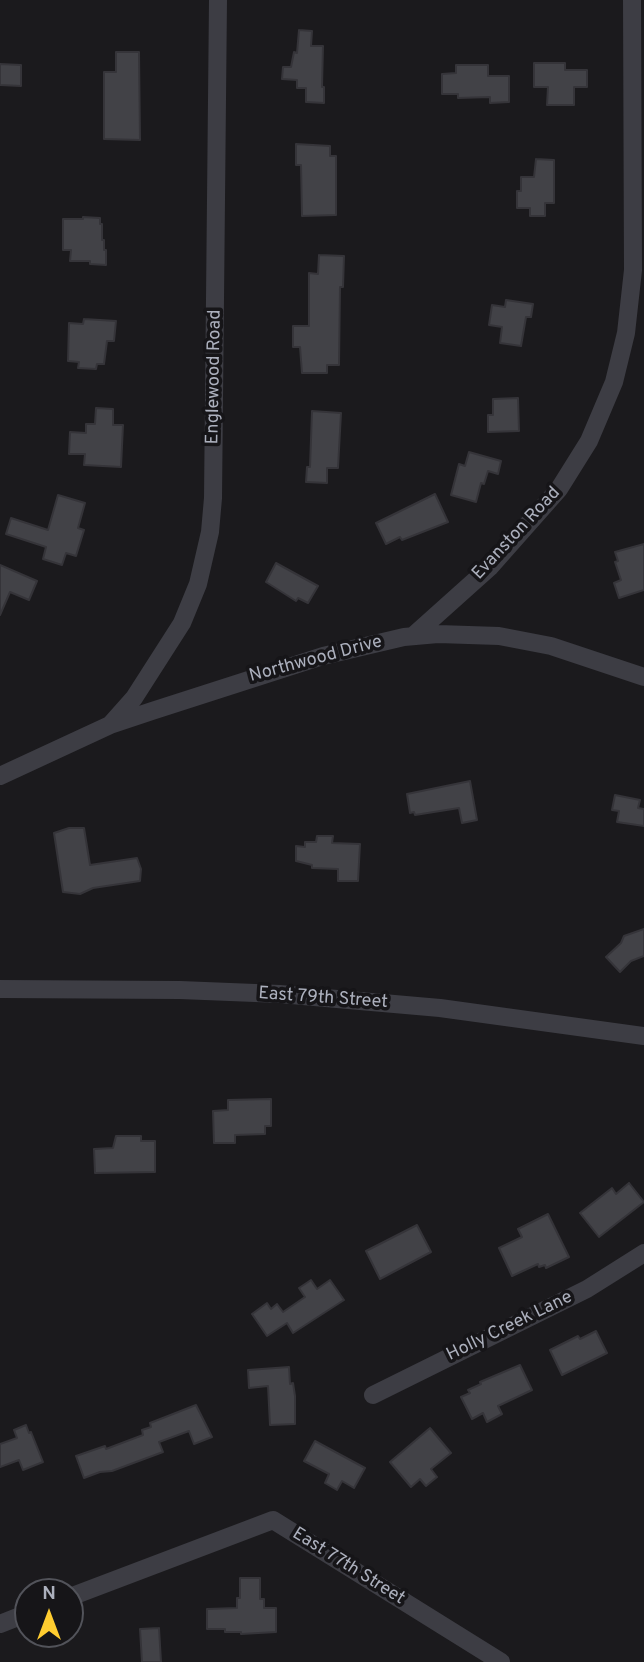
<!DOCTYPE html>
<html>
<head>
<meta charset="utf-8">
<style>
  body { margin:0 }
  #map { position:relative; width:644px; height:1662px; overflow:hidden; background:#1b1a1d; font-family:Overpass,sans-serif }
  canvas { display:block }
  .north { position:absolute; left:14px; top:1578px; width:70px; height:70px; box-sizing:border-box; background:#161518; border:2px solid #52535a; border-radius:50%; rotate:0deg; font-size:19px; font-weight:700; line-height:28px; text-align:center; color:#acb0bd }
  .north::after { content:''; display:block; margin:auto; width:24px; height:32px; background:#ffcd30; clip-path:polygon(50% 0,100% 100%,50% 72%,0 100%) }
</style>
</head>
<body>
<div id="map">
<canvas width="644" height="1662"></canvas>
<div class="north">N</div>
</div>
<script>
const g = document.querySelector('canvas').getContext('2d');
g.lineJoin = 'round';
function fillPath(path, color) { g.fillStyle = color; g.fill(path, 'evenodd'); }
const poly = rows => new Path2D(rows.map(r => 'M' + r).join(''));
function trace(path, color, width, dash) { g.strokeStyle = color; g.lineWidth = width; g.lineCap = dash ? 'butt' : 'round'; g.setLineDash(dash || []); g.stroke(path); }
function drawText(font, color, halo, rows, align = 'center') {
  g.font = font + ' Overpass,sans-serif'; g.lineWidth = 7; g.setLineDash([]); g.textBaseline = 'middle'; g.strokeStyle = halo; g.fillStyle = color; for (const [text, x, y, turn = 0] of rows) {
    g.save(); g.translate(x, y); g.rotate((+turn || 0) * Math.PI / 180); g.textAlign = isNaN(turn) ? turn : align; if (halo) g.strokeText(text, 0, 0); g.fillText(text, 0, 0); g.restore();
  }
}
const building = poly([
  [299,30,312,31,311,46,323,46,322,87,324,87,324,103,306,102,306,88,297,88,297,80,282,79,283,67,291,67,294,52,297,53,299,30],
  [116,52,139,52,140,140,104,139,104,72,116,72,116,52],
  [534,63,565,63,565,70,587,70,587,87,574,87,574,105,547,105,548,87,534,87,534,63],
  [0,64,21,65,21,86,0,85,0,64],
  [456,65,488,65,488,76,509,76,509,102,490,103,490,97,458,98,458,94,442,94,442,74,456,73,456,65],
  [296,144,330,146,330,156,336,156,336,215,302,216,301,165,296,165,296,144],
  [536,159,554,160,554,203,545,203,545,216,530,216,530,208,517,208,517,191,521,191,521,177,534,177,536,159],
  [83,217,100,218,100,224,102,224,102,240,104,240,104,250,106,250,106,265,90,264,90,261,70,261,71,250,63,250,63,219,83,219,83,217],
  [319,255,344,256,343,287,340,287,339,365,327,365,327,373,302,373,300,347,293,347,293,326,309,326,309,273,318,274,319,255],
  [506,300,533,304,531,317,526,317,521,346,500,343,502,327,489,325,492,305,505,307,506,300],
  [84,319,116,321,114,341,107,341,104,364,97,364,96,369,78,368,79,362,68,361,69,323,83,324,84,319],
  [518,398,519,431,488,432,488,415,493,415,493,399,518,398],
  [96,408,113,409,113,425,123,425,121,467,84,465,85,454,69,454,70,432,86,433,86,424,95,424,96,408],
  [312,411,341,413,338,468,327,468,327,483,306,482,307,467,310,467,312,411],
  [469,452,501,461,498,474,488,471,484,484,481,483,476,502,451,495,459,464,465,466,469,452],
  [435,494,448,522,402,540,400,537,386,544,376,523,435,494],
  [58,495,85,503,78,528,84,530,76,556,66,553,62,565,43,559,46,547,6,534,11,518,48,530,58,495],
  [644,544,644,590,619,598,614,583,621,580,615,562,618,561,615,552,644,544],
  [276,563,318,586,308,603,298,598,296,601,266,582,276,563],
  [0,565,37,581,29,600,10,592,0,615,0,565],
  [470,781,477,820,462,823,459,808,415,815,414,812,410,813,407,794,470,781],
  [615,795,640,800,638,808,644,809,644,826,617,822,619,811,612,810,615,795],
  [69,828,84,828,90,865,137,858,141,869,140,881,93,888,80,894,63,892,54,833,69,828],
  [317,836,333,836,332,843,360,844,358,881,338,881,338,869,312,868,312,865,296,861,296,846,305,847,305,842,316,842,317,836],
  [644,929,644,956,631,961,620,972,606,957,621,943,624,936,644,929],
  [271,1099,271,1126,265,1126,265,1134,235,1135,235,1143,214,1143,213,1111,228,1110,228,1100,271,1099],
  [116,1136,141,1136,141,1141,155,1141,155,1172,95,1173,94,1149,113,1148,116,1136],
  [629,1183,644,1202,599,1237,580,1213,612,1188,616,1194,629,1183],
  [548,1214,569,1257,546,1268,545,1265,539,1267,538,1264,512,1276,499,1248,522,1237,518,1229,548,1214],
  [417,1225,431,1252,380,1279,366,1251,417,1225],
  [311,1280,317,1289,330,1280,344,1300,293,1333,287,1323,267,1336,252,1314,267,1303,271,1309,277,1304,283,1312,305,1297,299,1288,311,1280],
  [596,1331,607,1353,562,1375,550,1350,578,1336,580,1339,596,1331],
  [520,1365,532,1390,498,1406,502,1414,487,1422,483,1413,472,1419,461,1397,470,1393,468,1390,481,1384,480,1382,520,1365],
  [289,1367,290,1384,293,1383,295,1396,295,1424,270,1425,268,1386,249,1388,248,1370,289,1367],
  [196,1405,212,1437,194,1444,189,1431,159,1442,163,1452,112,1471,100,1472,84,1478,76,1456,105,1446,106,1449,143,1435,142,1430,151,1427,150,1423,196,1405],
  [26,1425,29,1433,31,1432,43,1462,23,1470,19,1460,0,1467,0,1444,17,1438,14,1430,26,1425],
  [430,1428,451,1453,431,1469,437,1477,426,1486,420,1479,411,1487,390,1462,430,1428],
  [315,1441,365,1468,354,1488,342,1481,337,1490,325,1483,329,1474,304,1461,315,1441],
  [240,1578,260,1578,260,1599,264,1599,264,1608,276,1608,276,1632,241,1634,241,1632,225,1632,225,1629,207,1629,207,1609,237,1608,237,1598,240,1598,240,1578],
  [159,1628,161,1662,142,1662,140,1629,159,1628]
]);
const street = poly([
  [413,636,490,567,559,489,589,441,614,382,626,333,633,270,632,0],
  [110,725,134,698,182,623,198,584,210,532,213,498,218,0],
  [0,776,110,725,152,711,323,656,404,637,438,634,499,636,551,646,644,677],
  [0,989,180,990,280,994,440,1008,644,1036],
  [373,1395,587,1289,644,1253],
  [70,1597,273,1520,501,1662],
  [0,1624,28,1613]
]);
const streetNames = [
  ["Englewood Road",215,377,-89],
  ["Evanston Road",517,534,-47],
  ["Northwood Drive",316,660,-15],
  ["East 79th Street",323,999,4],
  ["Holly Creek Lane",510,1327,-26],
  ["East 77th Street",348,1567,32]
];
fillPath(building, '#424247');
trace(building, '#353439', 2);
trace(street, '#3d3d44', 18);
drawText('18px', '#acb0bd', '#161518', streetNames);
</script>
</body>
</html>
